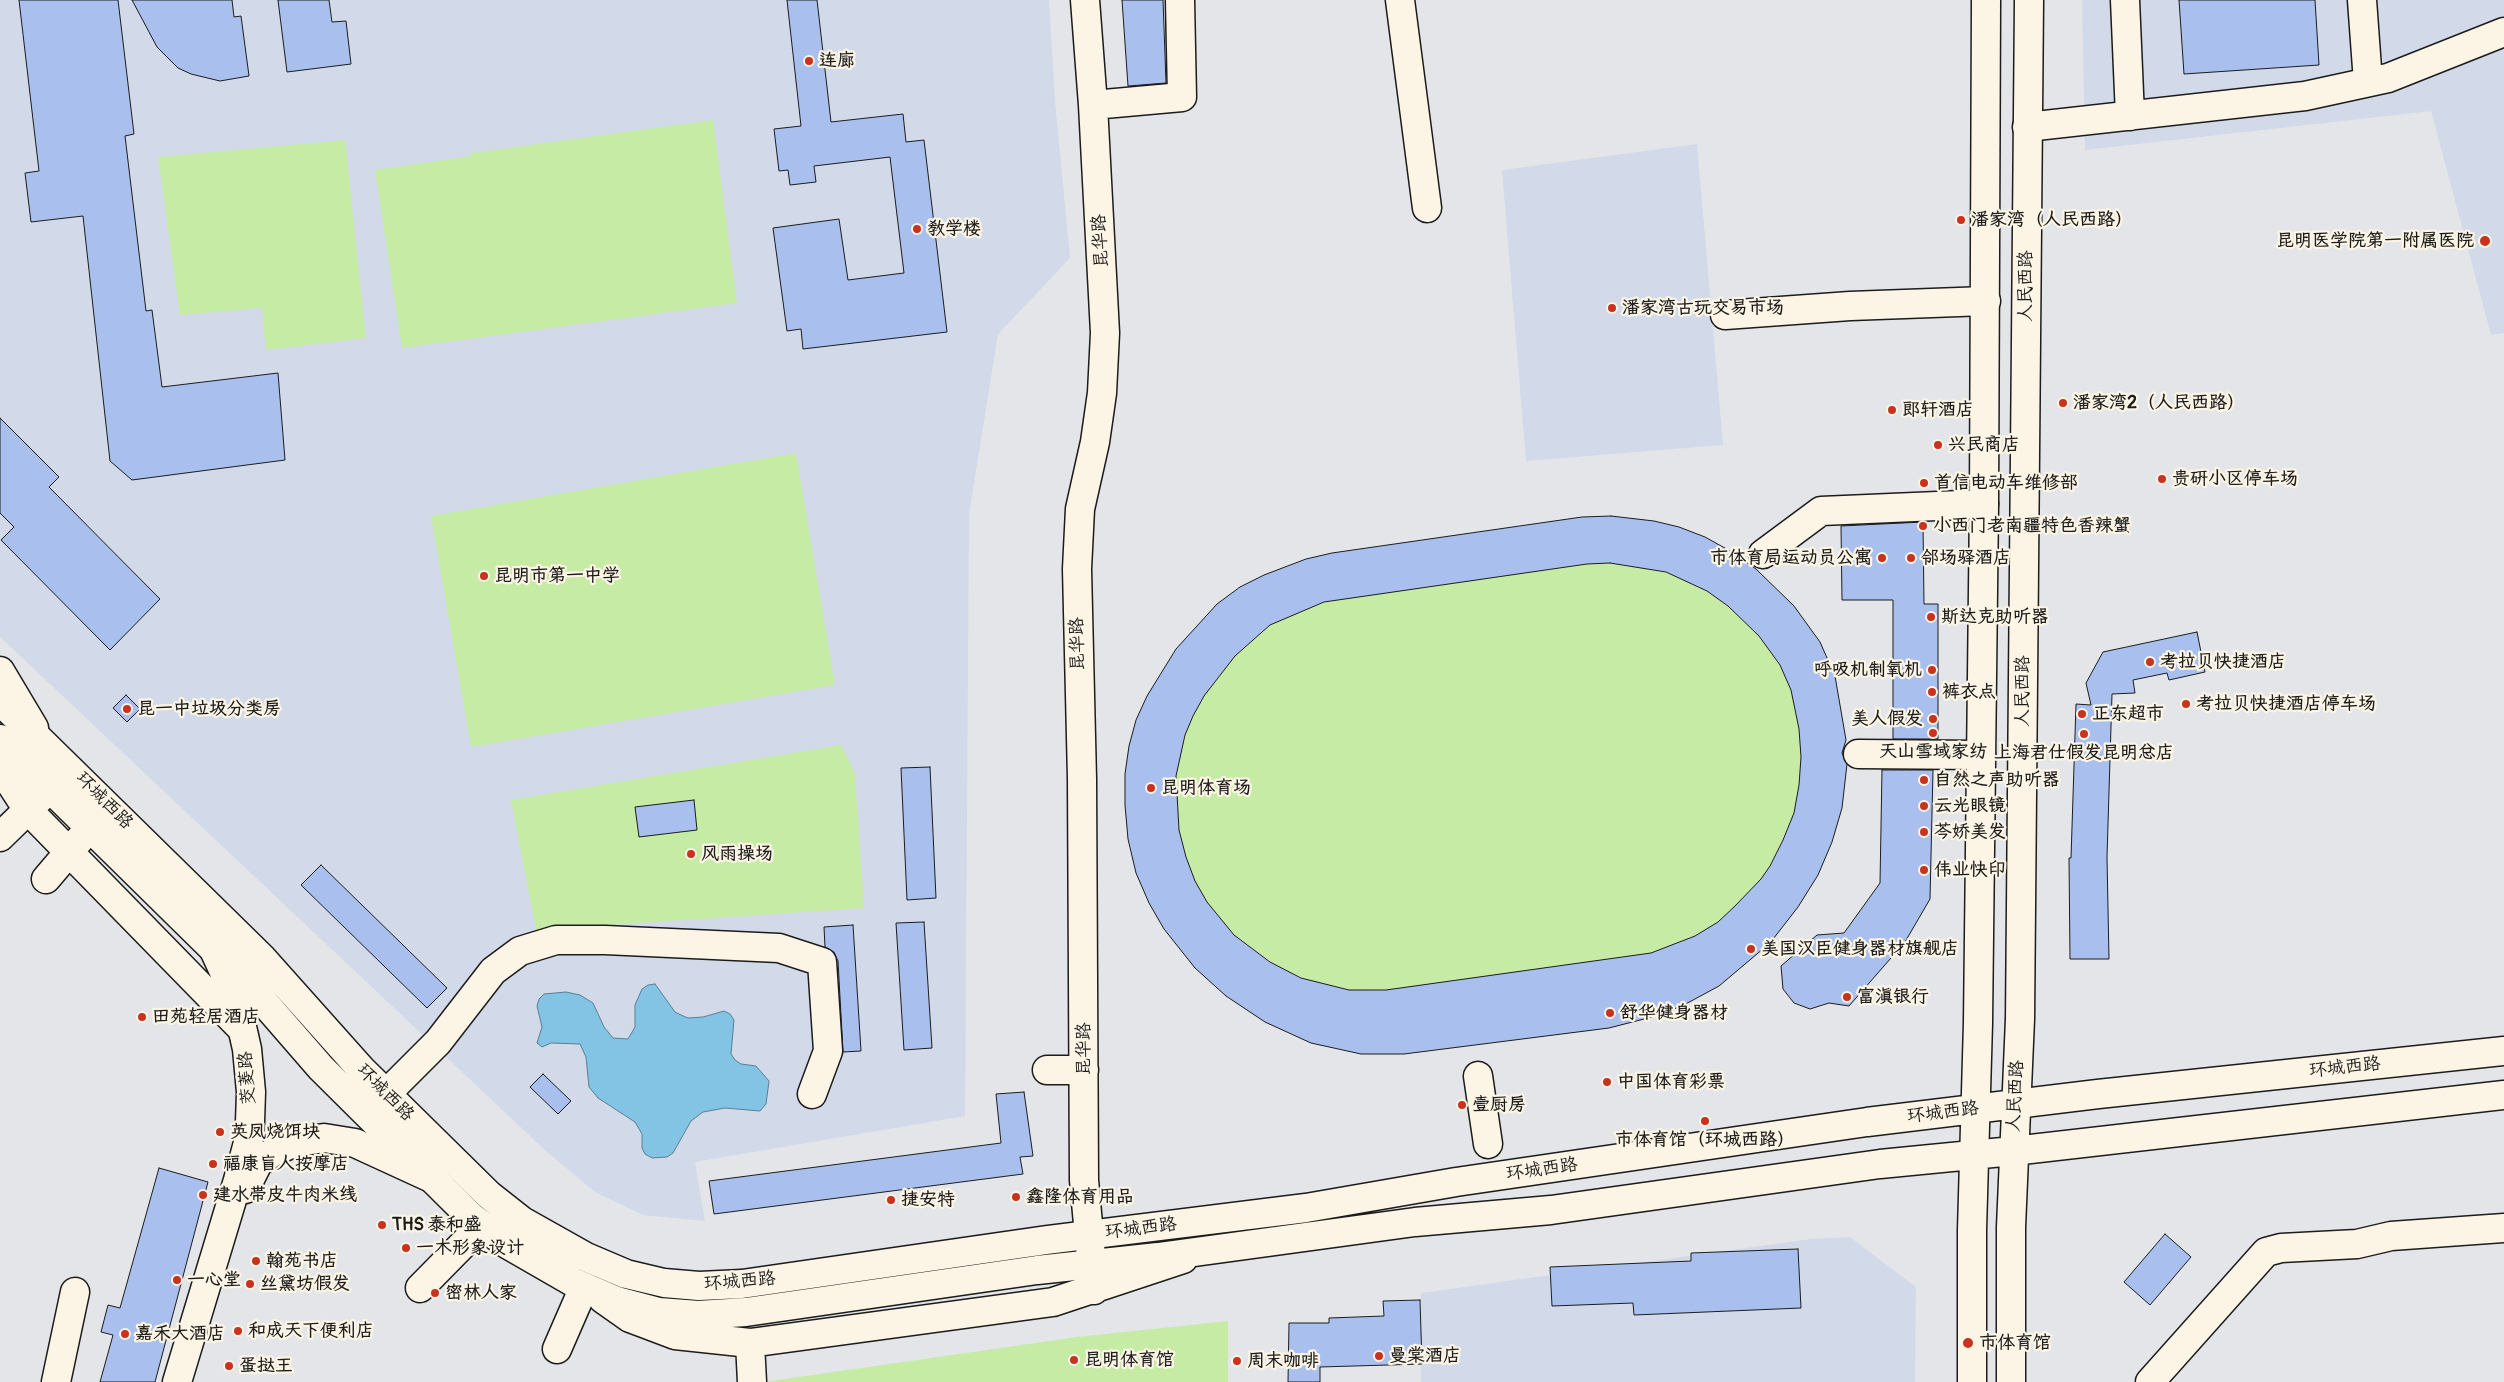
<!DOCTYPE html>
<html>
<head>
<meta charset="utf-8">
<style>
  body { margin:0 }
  canvas { display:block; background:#e3e5e8 }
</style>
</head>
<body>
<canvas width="2504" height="1382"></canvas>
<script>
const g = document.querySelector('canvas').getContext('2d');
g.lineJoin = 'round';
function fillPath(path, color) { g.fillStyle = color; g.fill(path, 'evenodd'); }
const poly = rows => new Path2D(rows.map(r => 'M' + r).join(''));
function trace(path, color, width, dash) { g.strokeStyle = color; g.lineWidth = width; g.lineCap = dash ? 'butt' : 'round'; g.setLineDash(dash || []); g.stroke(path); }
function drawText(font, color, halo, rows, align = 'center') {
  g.font = font + ' Pangolin,"LXGW WenKai TC",sans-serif'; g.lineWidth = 4.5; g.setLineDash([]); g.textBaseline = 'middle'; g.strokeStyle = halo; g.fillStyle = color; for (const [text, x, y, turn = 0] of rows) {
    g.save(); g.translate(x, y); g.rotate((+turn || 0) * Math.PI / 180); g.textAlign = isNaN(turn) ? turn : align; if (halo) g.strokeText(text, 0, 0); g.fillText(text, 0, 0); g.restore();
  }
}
const built = poly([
  [0,0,1049,0,1055,101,1070,258,998,334,969,514,965,1116,695,1162,705,1221,643,1215,595,1192,547,1152,0,637],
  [2082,0,2504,0,2504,333,2491,335,2431,111,2085,150],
  [1697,144,1723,445,1526,461,1502,170],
  [1850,1237,1916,1287,1915,1382,1421,1382,1421,1293,1811,1239]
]);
const green = poly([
  [713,120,737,303,402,348,375,170,471,156,471,153],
  [345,140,366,338,266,350,262,308,180,315,158,157],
  [796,453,835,685,471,747,431,516],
  [1610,563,1666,572,1707,591,1728,606,1759,636,1780,665,1791,690,1799,729,1801,757,1799,785,1794,813,1770,866,1761,879,1735,906,1718,922,1695,936,1651,953,1406,989,1349,990,1311,981,1280,968,1234,935,1207,902,1195,881,1186,857,1179,830,1176,776,1185,735,1193,716,1204,696,1235,656,1270,625,1324,602,1587,564],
  [841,745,855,773,864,908,536,930,511,800],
  [1228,1321,1228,1382,764,1382,1077,1337]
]);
const water = poly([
  [655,984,675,1012,681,1015,688,1018,703,1017,724,1011,730,1014,734,1020,731,1054,735,1060,741,1064,756,1066,769,1081,766,1104,760,1111,725,1108,703,1112,691,1121,673,1153,667,1157,652,1158,645,1154,642,1148,642,1134,635,1122,598,1098,589,1087,586,1057,580,1044,551,1043,542,1047,537,1043,542,1027,537,1006,539,999,544,994,566,992,580,995,593,1003,604,1027,613,1038,628,1039,635,1027,635,1005,642,989,648,985,655,984]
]);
const building = poly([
  [19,0,118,0,134,134,125,136,146,311,152,310,162,387,278,373,285,460,132,480,110,461,83,216,31,222,25,173,39,171,19,0],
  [132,0,232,0,234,17,241,16,249,76,220,81,191,74,178,68,157,47,132,0],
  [278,0,329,0,332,22,346,21,351,64,287,72,278,0],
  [787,0,817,0,831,122,903,114,906,142,924,140,947,332,803,349,801,329,787,331,773,228,839,219,848,280,904,273,890,157,814,166,816,182,790,185,788,170,779,171,774,129,801,126,787,0],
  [1122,0,1163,0,1166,83,1128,86,1122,0],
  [2179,0,2315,0,2319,65,2184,74,2179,0],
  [0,418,59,477,49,487,160,599,110,650,1,540,14,527,0,513,0,418],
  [1611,516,1654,521,1679,527,1705,537,1732,552,1756,569,1794,606,1820,642,1835,676,1846,740,1842,753,1847,764,1842,808,1832,842,1818,875,1798,907,1770,943,1719,986,1682,1006,1648,1018,1609,1028,1404,1054,1361,1054,1311,1043,1265,1022,1226,996,1195,968,1164,929,1149,903,1136,873,1128,839,1125,805,1125,774,1129,746,1136,720,1147,696,1176,649,1217,604,1240,587,1264,575,1306,559,1332,553,1582,517,1611,516],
  [1610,563,1666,572,1707,591,1728,606,1759,636,1780,665,1791,690,1799,729,1801,757,1799,785,1794,813,1783,840,1770,866,1761,879,1735,906,1718,922,1695,936,1651,953,1386,990,1349,990,1301,978,1270,962,1234,935,1207,902,1195,881,1186,857,1179,830,1176,776,1185,735,1193,716,1204,696,1235,656,1270,625,1324,602,1587,564,1610,563],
  [1923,522,1924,604,1938,604,1938,739,1893,739,1893,600,1842,600,1841,526,1923,522],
  [2197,632,2205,672,2169,680,2167,673,2133,680,2135,693,2112,694,2107,857,2109,959,2070,959,2069,858,2071,858,2076,704,2091,705,2086,683,2103,652,2197,632],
  [126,695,140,709,127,722,113,708,126,695],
  [930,767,936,898,907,900,901,768,930,767],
  [1882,770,1933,770,1930,899,1905,942,1849,1006,1829,1003,1810,1009,1794,1003,1783,989,1781,966,1817,935,1844,933,1880,883,1882,770],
  [694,800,697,830,639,837,635,807,694,800],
  [321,865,447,988,427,1008,301,885,321,865],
  [924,922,932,1048,904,1050,896,923,924,922],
  [853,925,861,1051,843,1052,838,961,834,952,825,947,824,927,853,925],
  [543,1074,571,1101,558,1114,530,1087,543,1074],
  [1024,1092,1033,1156,1020,1157,1023,1174,714,1214,709,1181,1001,1143,996,1094,1024,1092],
  [159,1168,208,1182,155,1382,100,1382,113,1335,101,1332,108,1305,120,1308,159,1168],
  [2165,1234,2191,1257,2150,1305,2124,1282,2165,1234],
  [1798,1249,1801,1308,1634,1315,1633,1303,1552,1306,1550,1267,1691,1261,1691,1253,1798,1249],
  [1420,1300,1422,1364,1320,1367,1320,1382,1288,1382,1289,1323,1329,1323,1329,1318,1384,1316,1383,1301,1420,1300]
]);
const minor = poly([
  [1085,0,1093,105,1105,333,1102,393,1095,442,1080,509,1077,569,1082,779,1084,1180,1094,1290],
  [1400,0,1427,208],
  [2125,0,2130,116],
  [2362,0,2368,82],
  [1093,105,1182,97,1180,0],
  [2027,127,2305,96,2388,78,2504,32],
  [1725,315,1850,306,1986,301],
  [1763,554,1821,511,1984,504],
  [0,671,34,728],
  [1858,754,1981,755],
  [0,767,28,810,242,1029],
  [0,837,40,798],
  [46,879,80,839],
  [1047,1070,1084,1070],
  [1478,1076,1488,1144],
  [386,1094,438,1042,493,971,520,951,556,940,605,940,779,948,822,962,828,1051,812,1094],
  [245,1189,258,1163,273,1152,293,1143,324,1138,355,1143,429,1177],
  [420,1288,482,1225],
  [603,1299,630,1318,675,1335,750,1343,1053,1302,1183,1259],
  [750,1343,752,1382],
  [557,1349,584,1287],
  [56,1382,75,1292],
  [177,1382,238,1180,249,1139,250,1122,251,1092,247,1049,235,996,214,950],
  [2150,1382,2266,1252,2281,1248,2357,1244,2391,1236,2504,1228]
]);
const major = poly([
  [0,701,262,958,362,1070,489,1195,522,1221,586,1257,626,1274,664,1283,699,1286,742,1284,1047,1240,1306,1208,1456,1182,1867,1122,2098,1094,2504,1051],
  [0,739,242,977,321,1068,471,1217,507,1244,573,1282,617,1301,659,1312,698,1315,746,1312,1037,1270,1158,1257,1415,1222,1551,1210,1880,1164,2013,1151,2504,1095],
  [1972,1382,1972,1230,1978,1023,1984,504,1986,0],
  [2011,1382,2011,1227,2020,1019,2029,0]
]);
const markers = [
  [809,61,5,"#c8321e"],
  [1961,220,5,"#c8321e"],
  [917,229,5,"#c8321e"],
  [2485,241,6,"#c8321e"],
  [1612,308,5,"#c8321e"],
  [2063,403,5,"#c8321e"],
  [1892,410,5,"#c8321e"],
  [1938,445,5,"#c8321e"],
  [2162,479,5,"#c8321e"],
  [1924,483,5,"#c8321e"],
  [1923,526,5,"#c8321e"],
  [1882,558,5,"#c8321e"],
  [1911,558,5,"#c8321e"],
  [484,576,5,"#c8321e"],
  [1931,617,5,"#c8321e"],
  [2150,662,5,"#c8321e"],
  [1932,670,5,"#c8321e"],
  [1932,692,5,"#c8321e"],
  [2186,704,5,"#c8321e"],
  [127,709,5,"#c8321e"],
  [2082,714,5,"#c8321e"],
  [1933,719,5,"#c8321e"],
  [1933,733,5,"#c8321e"],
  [2084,734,5,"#c8321e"],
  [1924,780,5,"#c8321e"],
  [1151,788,5,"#c8321e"],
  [1924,806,5,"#c8321e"],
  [1924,832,5,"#c8321e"],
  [691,854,5,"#c8321e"],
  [1924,870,5,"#c8321e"],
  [1751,949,5,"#c8321e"],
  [1847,997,5,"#c8321e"],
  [1610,1013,5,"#c8321e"],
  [142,1017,5,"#c8321e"],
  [1607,1082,5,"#c8321e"],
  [1462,1105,5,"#c8321e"],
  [1705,1121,5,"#c8321e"],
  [220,1132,5,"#c8321e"],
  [213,1164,5,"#c8321e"],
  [203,1195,5,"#c8321e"],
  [1016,1197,5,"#c8321e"],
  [891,1200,5,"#c8321e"],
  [382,1225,5,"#c8321e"],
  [406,1248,5,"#c8321e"],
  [256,1261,5,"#c8321e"],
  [177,1280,5,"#c8321e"],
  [250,1284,5,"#c8321e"],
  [435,1293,5,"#c8321e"],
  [238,1331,5,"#c8321e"],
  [125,1334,5,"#c8321e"],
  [1968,1343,6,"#c8321e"],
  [1379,1356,5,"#c8321e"],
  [1074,1360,5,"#c8321e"],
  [1237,1361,5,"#c8321e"],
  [229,1366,5,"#c8321e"]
];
const poiNames = [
  ["连廊",819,61],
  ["潘家湾（人民西路）",1971,220],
  ["教学楼",927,229],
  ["昆明医学院第一附属医院",2474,241,"right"],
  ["潘家湾古玩交易市场",1622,308],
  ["潘家湾2（人民西路）",2073,403],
  ["郎轩酒店",1902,410],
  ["兴民商店",1948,445],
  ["贵研小区停车场",2172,479],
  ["首信电动车维修部",1934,483],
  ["小西门老南疆特色香辣蟹",1933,526],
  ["市体育局运动员公寓",1872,558,"right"],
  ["邻场驿酒店",1921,558],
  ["昆明市第一中学",494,576],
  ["斯达克助听器",1941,617],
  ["考拉贝快捷酒店",2160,662],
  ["呼吸机制氧机",1922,670,"right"],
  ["裤衣点",1942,692],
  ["考拉贝快捷酒店停车场",2196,704],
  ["昆一中垃圾分类房",137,709],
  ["正东超市",2092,714],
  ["美人假发",1923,719,"right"],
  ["天山雪域家纺",1933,752,"center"],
  ["上海君仕假发昆明总店",2084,753,"center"],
  ["自然之声助听器",1934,780],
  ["昆明体育场",1161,788],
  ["云光眼镜",1934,806],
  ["芩娇美发",1934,832],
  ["风雨操场",701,854],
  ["伟业快印",1934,870],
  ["美国汉臣健身器材旗舰店",1761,949],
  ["富滇银行",1857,997],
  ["舒华健身器材",1620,1013],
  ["田苑轻居酒店",152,1017],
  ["中国体育彩票",1617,1082],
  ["壹厨房",1472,1105],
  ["英凤烧饵块",230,1132],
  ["市体育馆（环城西路）",1705,1140,"center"],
  ["福康盲人按摩店",223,1164],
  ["建水带皮牛肉米线",213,1195],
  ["鑫隆体育用品",1026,1197],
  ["捷安特",901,1200],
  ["THS 泰和盛",392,1225],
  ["一木形象设计",416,1248],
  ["翰苑书店",266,1261],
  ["一心堂",187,1280],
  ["丝黛坊假发",260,1284],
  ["密林人家",445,1293],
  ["和成天下便利店",248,1331],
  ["嘉禾大酒店",135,1334],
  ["市体育馆",1979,1343],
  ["曼棠酒店",1389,1356],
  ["昆明体育馆",1084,1360],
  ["周末咖啡",1247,1361],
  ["蛋挞王",239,1366]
];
const streetNames = [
  ["昆华路",1101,241,-93],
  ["人民西路",2026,286,-90],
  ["昆华路",1078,644,-91],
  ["人民西路",2023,691,-90],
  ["环城西路",104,801,45],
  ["昆华路",1084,1049,-90],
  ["环城西路",2345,1068,-6],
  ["茭菱路",248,1078,-94],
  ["环城西路",385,1093,45],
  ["人民西路",2016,1096,-87],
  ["环城西路",1943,1113,-7],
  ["环城西路",1542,1170,-8],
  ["环城西路",1141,1229,-7],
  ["环城西路",740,1282,-5]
];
fillPath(built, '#d2daea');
fillPath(green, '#c6eba5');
fillPath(water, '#83c3e4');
trace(water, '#5a8094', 1);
fillPath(building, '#a9c0ee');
trace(building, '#1c1c1c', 1);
trace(minor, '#1c1c1c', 31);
trace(major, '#1c1c1c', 31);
trace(minor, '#fcf5e5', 28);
trace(major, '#fcf5e5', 28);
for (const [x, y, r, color] of markers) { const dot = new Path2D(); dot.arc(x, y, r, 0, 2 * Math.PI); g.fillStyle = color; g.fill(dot); trace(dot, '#fcf5e5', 2); }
drawText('bold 18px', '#1c1c1c', '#fcf5e5', poiNames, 'left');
drawText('18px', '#1c1c1c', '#fcf5e5', streetNames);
</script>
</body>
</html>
